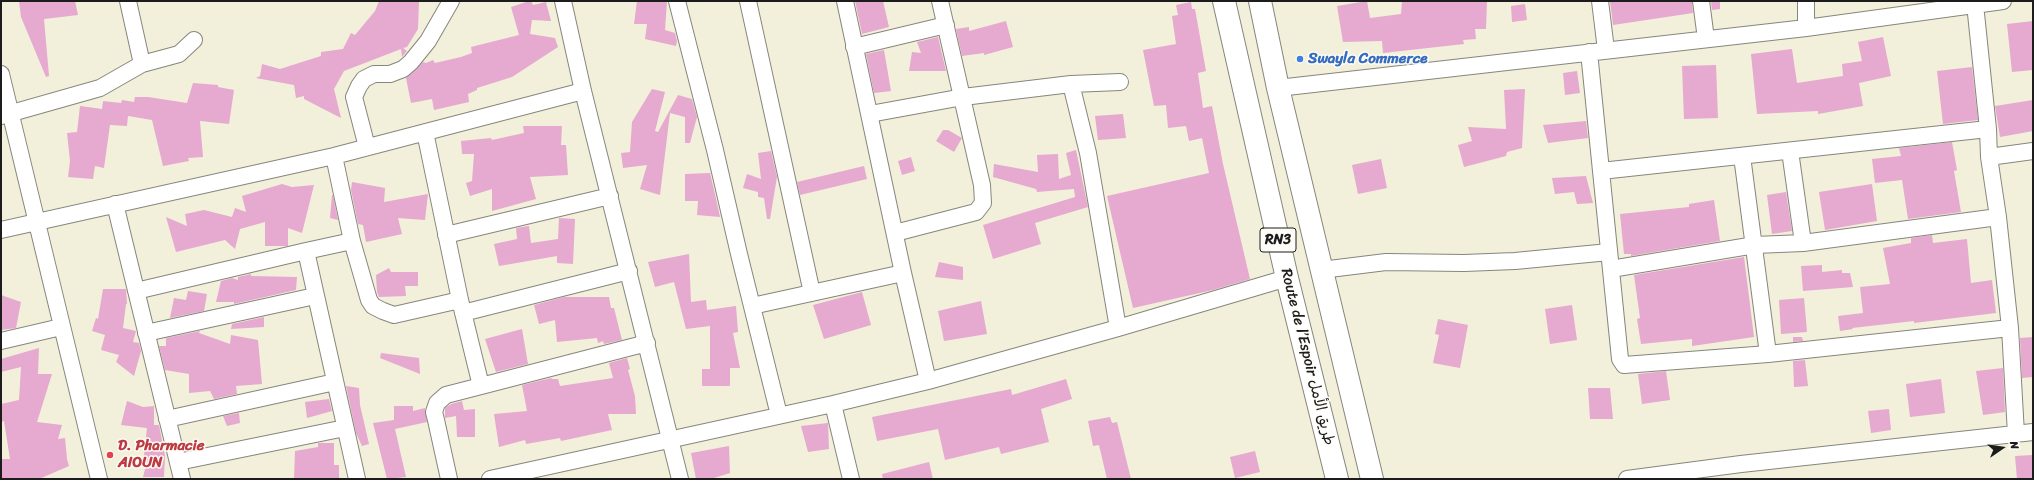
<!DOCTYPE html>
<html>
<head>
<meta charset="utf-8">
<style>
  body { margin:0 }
  #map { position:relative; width:2034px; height:480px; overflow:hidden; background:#f2efdb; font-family:Sriracha,sans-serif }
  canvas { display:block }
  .frame { position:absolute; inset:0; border:2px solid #1c1c1c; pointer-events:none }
  .north { position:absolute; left:1982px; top:428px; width:40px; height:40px; -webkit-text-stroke:3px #fdfcf7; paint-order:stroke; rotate:77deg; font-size:11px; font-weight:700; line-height:16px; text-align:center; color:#1c1c1c }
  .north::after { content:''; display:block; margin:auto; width:14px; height:18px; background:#1c1c1c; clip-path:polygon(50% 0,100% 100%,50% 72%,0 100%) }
</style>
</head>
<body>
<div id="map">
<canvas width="2034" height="480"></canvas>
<div class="frame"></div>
<div class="north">N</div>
</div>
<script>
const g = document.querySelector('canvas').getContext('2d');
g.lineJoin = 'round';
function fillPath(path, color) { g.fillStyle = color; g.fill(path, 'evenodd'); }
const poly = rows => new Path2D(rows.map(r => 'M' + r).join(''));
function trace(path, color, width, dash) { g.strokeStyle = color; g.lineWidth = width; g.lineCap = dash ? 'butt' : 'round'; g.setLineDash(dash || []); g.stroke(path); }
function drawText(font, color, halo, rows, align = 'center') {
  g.font = font + ' Sriracha,"Playpen Sans Arabic",sans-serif'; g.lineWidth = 3; g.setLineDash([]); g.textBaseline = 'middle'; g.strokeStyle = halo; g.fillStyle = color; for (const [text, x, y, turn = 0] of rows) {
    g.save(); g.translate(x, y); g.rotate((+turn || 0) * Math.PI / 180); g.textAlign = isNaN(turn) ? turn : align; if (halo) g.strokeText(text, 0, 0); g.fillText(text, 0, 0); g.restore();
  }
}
const building = poly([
  [19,1,75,1,78,15,44,19,49,76,46,77,21,17],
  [379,1,419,1,418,29,407,47,403,48,407,51,402,57,401,49,344,71,334,89,341,118,304,99,304,96,296,98,294,85,256,78,260,76,262,64,280,69,321,56,321,52,343,49,351,33,355,35,375,11],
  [529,1,531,1,533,5,546,2,551,21,532,20,530,34,555,38,558,47,512,77,477,88,477,90,468,94,469,102,434,110,432,99,411,103,406,78,423,62,426,63,433,60,435,63,461,57,472,53,471,47,519,35,511,7],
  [637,1,667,1,665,30,675,33,677,41,676,46,645,39,647,24,634,24],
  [855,1,883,1,889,27,862,34],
  [1367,1,1370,18,1401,14,1402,1,1487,1,1486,29,1475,29,1476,39,1463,40,1464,44,1383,53,1382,41,1343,42,1337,6],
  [1610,1,1692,1,1693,13,1613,25],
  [1711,1,1720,1,1720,9,1712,10],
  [1191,2,1192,9,1195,9,1206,71,1198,73,1203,108,1212,106,1223,164,1250,279,1213,290,1133,308,1107,196,1209,173,1202,138,1189,141,1186,126,1168,128,1166,105,1154,106,1143,50,1176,44,1172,16,1178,15,1176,5],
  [1525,4,1527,20,1512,22,1511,6],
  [1006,21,1013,47,984,55,984,53,962,56,956,29,969,27,969,31],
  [2033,21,2033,70,2012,72,2007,24],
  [938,37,946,71,909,71,912,52,921,53,917,42],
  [1883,37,1891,76,1859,83,1863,106,1818,114,1818,111,1757,114,1751,54,1792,49,1797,83,1843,76,1842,64,1862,61,1858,42],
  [884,50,891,91,874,93,866,54],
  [1716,65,1718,118,1684,119,1682,66],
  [1972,67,1978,120,1943,124,1937,71],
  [1577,71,1580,93,1565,95,1563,73],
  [193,83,218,85,218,87,234,90,229,124,200,121,203,157,188,158,189,161,163,166,152,120,128,116,127,126,110,125,104,168,95,166,93,179,68,177,70,161,67,133,77,132,80,106,102,109,103,101,121,103,122,100,134,102,135,97,148,97,187,103],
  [652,89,665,92,655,131,658,132,678,95,692,99,697,117,690,143,685,143,685,117,670,113,660,195,640,189,647,165,623,168,621,153,630,152,632,122],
  [1525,89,1522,148,1507,152,1506,156,1464,167,1458,145,1472,141,1468,127,1506,129,1504,90],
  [2033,100,2033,131,2000,137,1995,106],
  [1123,114,1126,138,1098,140,1095,116],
  [1586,121,1588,138,1548,143,1543,125],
  [523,126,562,126,561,145,566,145,568,175,530,177,536,199,492,211,492,189,470,196,466,183,472,181,474,154,462,154,461,141,491,138,492,140,524,133],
  [943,130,948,130,962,138,954,152,936,141],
  [1952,142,1957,170,1954,171,1961,212,1908,219,1902,180,1875,183,1872,159,1901,156,1899,148],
  [1076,150,1088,207,1035,223,1041,244,993,259,983,225,1075,197,1074,189,1037,192,1036,189,993,177,994,164,1038,172,1037,155,1058,154,1059,179,1071,175,1066,153],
  [771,151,777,177,770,219,767,219,764,198,758,197,758,192,743,188,747,174,761,179,758,153],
  [911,157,915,171,902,175,898,161],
  [1381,159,1387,188,1358,194,1352,165],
  [864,166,867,179,800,195,797,182],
  [710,173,715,194,720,217,697,215,698,201,685,201,685,174],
  [1586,176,1593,203,1577,204,1574,192,1555,194,1552,178],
  [352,182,385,188,384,202,428,194,425,220,398,218,402,234,366,242,363,225,358,224,351,190],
  [282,184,292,187,314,185,302,233,288,228,288,246,265,246,265,222,240,229,235,249,225,240,176,252,166,217,187,226,185,214,204,210,232,217,235,208,246,212,242,196],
  [1872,184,1877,221,1825,230,1819,192],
  [1786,192,1792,231,1772,234,1767,195],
  [332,195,333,195,338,220,330,218],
  [1714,200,1720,241,1631,256,1631,254,1624,254,1620,214,1689,207,1689,204],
  [559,218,575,219,573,264,557,263,557,256,499,266,494,244,517,239,516,228,522,227,529,226,531,243,558,239],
  [1932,235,1933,243,1967,239,1971,283,1992,280,1996,313,1914,323,1914,321,1852,328,1853,329,1840,331,1838,316,1863,313,1860,287,1890,284,1883,248,1911,243,1911,238],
  [689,254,691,302,706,300,707,310,736,306,738,332,733,333,740,368,730,368,730,386,702,386,702,369,710,369,710,326,686,329,674,282,655,287,648,262],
  [1744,257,1754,337,1692,346,1692,339,1641,344,1637,319,1640,318,1634,275],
  [939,262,963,267,963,280,935,277],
  [1822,265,1822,272,1842,270,1842,273,1850,273,1853,287,1803,291,1801,266],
  [389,268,391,272,418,272,418,286,405,286,406,296,379,297,377,292,376,275],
  [251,274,251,276,297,277,296,290,234,304,234,302,216,302,221,281,232,278,238,280,238,277],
  [103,289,126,289,127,304,126,304,123,328,136,331,133,342,139,343,141,351,134,376,116,362,119,355,101,350,105,335,92,331,96,318,98,319],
  [188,291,207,294,204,311,170,318,174,298,186,300],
  [862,292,871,325,824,339,813,305],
  [1,295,21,302,16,328,1,330],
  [564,297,609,297,611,308,614,308,622,340,604,344,603,341,598,343,597,338,557,342,555,320,539,324,534,305],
  [1804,298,1807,332,1781,334,1779,300],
  [981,301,987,334,944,341,938,311],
  [1572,305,1577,340,1550,344,1545,309],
  [264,317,264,327,231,329,232,324],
  [1438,319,1468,325,1460,368,1433,363,1439,335,1435,334],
  [522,329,528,364,496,372,485,339],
  [200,331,199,333,230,344,231,335,258,340,262,384,236,386,237,394,214,399,210,391,189,393,189,374,165,370,159,346,166,346,166,338],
  [1793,337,1802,337,1803,341,1793,342],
  [2033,337,2033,377,2022,378,2020,338],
  [39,348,38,374,52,374,37,422,62,425,58,439,65,438,67,459,69,466,39,479,1,479,1,459,10,459,4,421,1,422,1,404,19,400,21,367,1,372,1,359],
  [381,353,419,358,420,374,380,358],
  [627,358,630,369,628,370,635,396,636,414,608,414,612,430,561,441,560,438,526,444,525,440,499,447,494,414,527,411,522,385,551,378,552,379,558,379,560,386,613,378,609,363],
  [1805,360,1808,386,1794,387,1793,361],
  [2003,368,2005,412,1983,415,1976,371],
  [1666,371,1670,400,1642,404,1638,374],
  [1066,379,1072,399,1041,409,1049,442,1001,454,999,447,945,460,938,429,877,441,872,417,1011,389,1012,395],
  [1941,379,1945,413,1910,417,1906,384],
  [346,386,359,388,360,405,369,444,362,446,356,433],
  [1588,388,1610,388,1613,419,1590,419],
  [329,399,332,411,307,418,305,402],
  [127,401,143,407,154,406,154,425,159,425,165,456,164,477,143,477,146,465,143,465,147,428,121,425],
  [462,401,464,410,475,409,475,437,457,437,456,416,445,418,445,408,451,404],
  [394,406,413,406,413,411,425,408,427,422,395,429,406,477,387,479,373,423,394,420],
  [1889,409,1891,430,1871,433,1868,411],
  [239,413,240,423,227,426,223,416],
  [1110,417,1112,423,1117,422,1131,479,1107,479,1099,445,1093,446,1088,421],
  [828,423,829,449,808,452,801,426],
  [318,443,334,443,334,465,339,465,339,479,294,479,295,451,318,447],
  [729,446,730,473,711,479,696,479,691,453],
  [1255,451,1260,472,1235,478,1230,457],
  [2033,455,2033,479,2017,479,2015,456],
  [929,462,933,479,883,479,882,474]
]);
const minor = poly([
  [563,1,583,91,680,479],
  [677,1,715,150,739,254,779,415],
  [748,1,812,293],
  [845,1,903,273,928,381],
  [1600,1,1606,50],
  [1701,1,1706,39],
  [1975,4,1988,129,1989,157,1998,217,2010,328,2016,434],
  [1806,28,1806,1],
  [854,47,946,25],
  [1589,52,1620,359,1624,365,1768,354,2010,328],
  [142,64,179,54,194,40],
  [1,74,99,479],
  [1071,84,1088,153,1118,328],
  [1278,88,1806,28,2003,1],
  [870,114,963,97,1071,84,1120,82],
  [1,116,100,88,142,64,128,1],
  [425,132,460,300,481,386,647,343],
  [367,147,354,97,359,86,364,79,374,74,390,74,403,69,411,62,428,41,451,1],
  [1790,151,1803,243],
  [1742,156,1768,354],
  [1989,157,2033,151],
  [1601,171,1988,129],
  [115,204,182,479],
  [1,230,334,156,583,91],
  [895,233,976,212,983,203,982,185,940,1],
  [446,235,610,196],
  [352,241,369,300,373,306,383,311,394,315,460,300],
  [306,251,352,241,334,156],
  [1611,269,1755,245,1803,243,1998,217],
  [1321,270,1386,262,1464,263,1515,261,1609,252],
  [136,291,306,251,357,479],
  [752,306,903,273],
  [463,313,629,271],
  [146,333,315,296],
  [1,341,61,327],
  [833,404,851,479],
  [167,419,335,382],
  [178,462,345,428],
  [449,479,436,420,434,412,437,403,446,395,481,386],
  [490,479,833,404,928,381,1118,328,1287,278],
  [1627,479,1741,464,2033,432]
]);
const trunk = poly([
  [1224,1,1287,278,1337,479],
  [1260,1,1278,88,1372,479]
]);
const markers = [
  [1300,59,4,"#3f7fe0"],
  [110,455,4,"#e0444e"]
];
const shields = [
  [1278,240,36]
];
const shieldNames = [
  ["RN3",1278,240]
];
const shopNames = [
  ["Swayla Commerce",1308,59]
];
const streetNames = [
  ["Route de l’Espoir طريق الأمل",1307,357,76]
];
const healthNames = [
  ["D. Pharmacie",118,446],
  ["AIOUN",118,463]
];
fillPath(building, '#e6a9cf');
trace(minor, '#87867c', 18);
trace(trunk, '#87867c', 24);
trace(minor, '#fff', 16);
trace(trunk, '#fff', 22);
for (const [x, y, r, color] of markers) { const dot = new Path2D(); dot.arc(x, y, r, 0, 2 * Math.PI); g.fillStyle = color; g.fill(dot); trace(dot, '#fdfcf7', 1.5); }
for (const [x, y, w] of shields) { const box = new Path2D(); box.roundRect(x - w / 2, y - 12, w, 24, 3); g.fillStyle = '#fdfcf7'; g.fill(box); trace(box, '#1c1c1c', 1); }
drawText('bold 14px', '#1c1c1c', null, shieldNames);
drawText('bold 15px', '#366cbe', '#fdfcf7', shopNames, 'left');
drawText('15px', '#1c1c1c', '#fdfcf7', streetNames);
drawText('bold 15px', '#be3a42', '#fdfcf7', healthNames, 'left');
</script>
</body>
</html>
